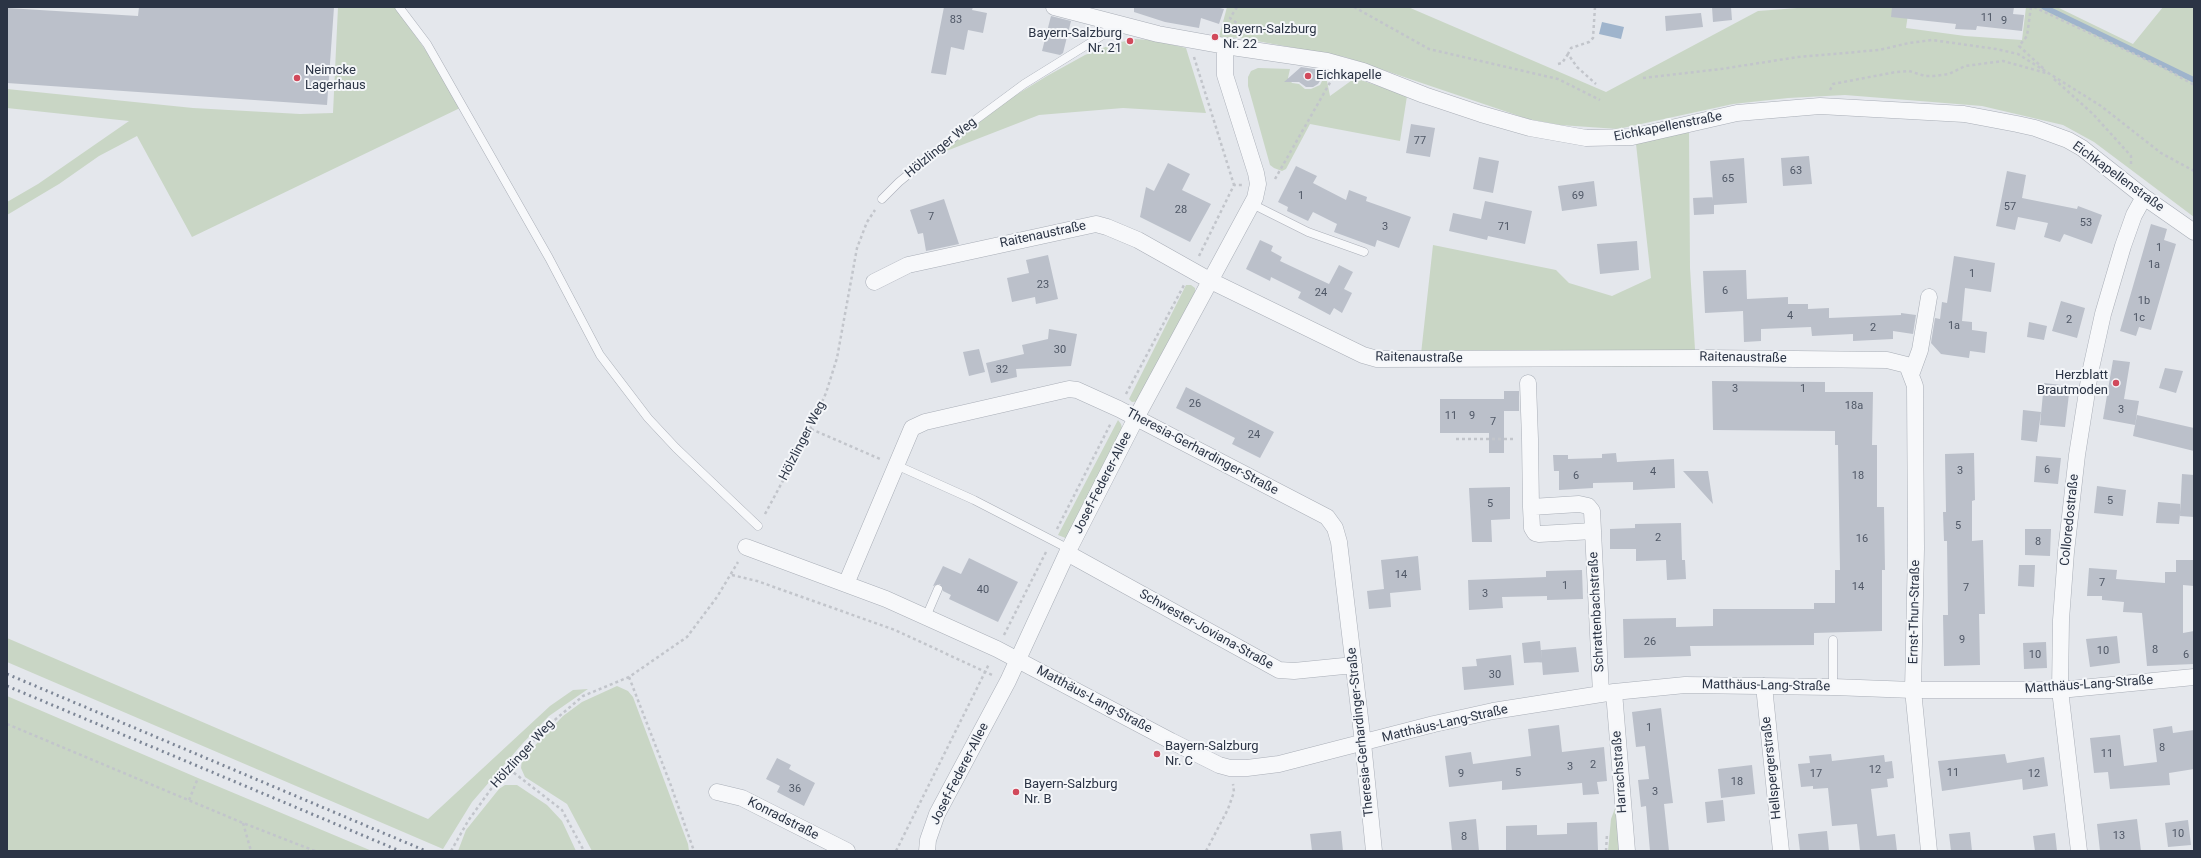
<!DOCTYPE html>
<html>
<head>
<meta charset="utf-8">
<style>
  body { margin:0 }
  #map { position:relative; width:2201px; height:858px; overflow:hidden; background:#e4e7ec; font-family:Roboto,sans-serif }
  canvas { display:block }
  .frame { position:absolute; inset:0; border:8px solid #2b3445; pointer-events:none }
</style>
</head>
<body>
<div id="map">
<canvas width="2201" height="858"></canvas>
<div class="frame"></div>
</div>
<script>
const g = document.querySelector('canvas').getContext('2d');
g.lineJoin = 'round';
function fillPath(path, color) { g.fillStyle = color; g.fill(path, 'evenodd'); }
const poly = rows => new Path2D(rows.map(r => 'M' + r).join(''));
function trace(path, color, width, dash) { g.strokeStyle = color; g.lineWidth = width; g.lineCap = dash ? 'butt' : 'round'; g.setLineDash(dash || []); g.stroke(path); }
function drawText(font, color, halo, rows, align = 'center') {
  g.font = font + ' Roboto,sans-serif'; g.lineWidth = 4; g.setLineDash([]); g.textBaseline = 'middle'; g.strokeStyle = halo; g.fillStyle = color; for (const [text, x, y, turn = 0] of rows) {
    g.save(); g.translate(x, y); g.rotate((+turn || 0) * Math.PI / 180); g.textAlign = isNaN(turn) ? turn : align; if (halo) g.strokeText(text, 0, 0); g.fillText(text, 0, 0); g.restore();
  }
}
const green = poly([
  [338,7,395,7,429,55,460,108,192,237,137,136,99,156,59,184,7,215,7,202,38,184,129,121,7,108,7,89,193,108,300,114,333,113],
  [1227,7,1408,7,1606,92,1758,11,1810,7,1909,7,1906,28,1965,36,2022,40,2026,7,2057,7,2133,44,2163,7,2194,7,2194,217,2094,142,2063,125,1982,106,1845,95,1788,98,1733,104,1618,129,1560,125,1528,119,1345,57,1240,38,1219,37],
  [1134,39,1152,40,1186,48,1206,113,1123,108,1039,115,936,155,1011,98,1047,76,1085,55,1113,44],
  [1258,68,1290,69,1288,78,1292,83,1299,84,1305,89,1311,89,1320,85,1322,81,1327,81,1330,96,1355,78,1407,96,1400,141,1310,124,1286,169,1282,171,1274,168,1270,165,1248,86,1248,77,1251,71],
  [1689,132,1690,268,1696,366,1616,367,1420,363,1433,245,1556,270,1569,283,1612,296,1651,278,1636,144],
  [1186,285,1191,285,1195,288,1195,293,1140,401,1132,402,1129,399],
  [1118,420,1121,424,1123,432,1068,539,1058,535],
  [7,638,428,819,550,706,573,690,588,689,549,716,523,743,472,802,443,849,7,662],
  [617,686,628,691,633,697,688,844,689,851,592,851,567,804,525,777,521,768,522,759,563,716,582,702],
  [7,696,198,778,372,851,7,851],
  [505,785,517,785,547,805,562,821,576,851,458,851,466,830,499,789],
  [1617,803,1621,851,1608,851,1611,819]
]);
const water = poly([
  [1602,22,1624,27,1621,39,1599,34]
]);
const stream = poly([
  [2044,7,2194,80]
]);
const building = poly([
  [139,7,334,7,327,105,7,83,7,8,138,16],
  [944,7,973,7,972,10,987,13,983,33,968,30,964,50,951,47,946,75,931,73],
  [1134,7,1216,7,1224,9,1219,24,1201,18,1199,28,1165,22,1134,12],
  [1712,7,1731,7,1732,20,1713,22],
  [1892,7,2014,7,2013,14,2024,15,2022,31,1977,26,1976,30,1955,29,1956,24,1891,17],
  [1701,13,1703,27,1666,31,1665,16],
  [1051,16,1071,21,1063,53,1060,55,1042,51],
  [1301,67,1321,70,1325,73,1318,84,1313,87,1306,87,1299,82,1284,82],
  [1411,124,1435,128,1430,157,1406,153],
  [1809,156,1812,184,1783,186,1781,158],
  [1479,157,1499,161,1493,193,1473,189],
  [1744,158,1747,203,1714,205,1714,214,1694,215,1693,198,1713,197,1713,201,1710,161],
  [1168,163,1190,174,1182,190,1211,204,1190,242,1140,217,1146,187,1154,191],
  [1296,166,1317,176,1313,183,1346,200,1349,190,1367,197,1366,201,1411,217,1399,248,1377,240,1375,247,1334,232,1337,224,1313,212,1308,221,1287,211,1288,207,1278,202],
  [2007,171,2026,175,2022,198,2077,209,2078,206,2102,215,2092,244,2064,234,2060,242,2044,237,2048,223,2018,217,2015,230,1996,226],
  [1594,181,1597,206,1562,211,1558,186],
  [944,199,959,244,926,251,923,233,918,234,910,210],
  [1485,201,1532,211,1525,244,1488,236,1487,240,1449,231,1453,213,1481,219],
  [2151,224,2167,229,2164,240,2176,244,2151,330,2139,327,2136,336,2120,331],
  [1260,240,1273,246,1271,251,1282,257,1280,261,1329,284,1339,265,1353,272,1344,289,1352,293,1342,313,1334,308,1330,315,1298,298,1301,292,1271,277,1270,281,1246,269],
  [1637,241,1639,270,1600,274,1597,244],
  [1048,255,1058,299,1036,304,1035,297,1012,302,1007,278,1029,273,1026,260],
  [1954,256,1995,263,1991,292,1965,288,1962,321,1972,322,1972,330,1987,332,1985,353,1970,351,1969,358,1941,354,1931,343,1935,318,1940,319,1942,302,1947,303],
  [1746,270,1747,299,1788,297,1788,304,1808,304,1808,309,1829,308,1829,318,1901,315,1901,313,1916,315,1913,334,1893,331,1893,339,1853,341,1853,334,1812,336,1811,327,1761,329,1761,341,1744,342,1743,311,1705,313,1703,271],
  [2061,301,2085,308,2077,338,2052,331],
  [2029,322,2047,326,2044,340,2027,337],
  [1049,329,1077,334,1071,366,1016,369,1017,377,991,383,986,363,1024,354,1022,345,1048,339],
  [979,349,985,372,969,376,963,352],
  [2113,360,2130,362,2124,399,2139,401,2135,425,2103,419],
  [2165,368,2183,371,2176,393,2159,388],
  [1712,381,1825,382,1825,392,1873,392,1872,445,1877,445,1877,507,1884,507,1885,570,1882,570,1882,631,1814,633,1814,645,1690,646,1691,656,1624,658,1623,619,1676,618,1676,627,1713,626,1713,609,1814,609,1814,603,1835,603,1835,570,1840,570,1838,445,1835,445,1835,431,1713,430],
  [2044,383,2070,386,2065,427,2040,425],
  [1186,387,1274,432,1260,458,1232,444,1235,438,1176,408],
  [1504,391,1519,391,1519,411,1504,411],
  [1440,399,1504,399,1504,453,1489,453,1489,433,1440,433],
  [2023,410,2041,412,2037,442,2021,440],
  [2137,415,2194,428,2194,451,2133,436],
  [1616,453,1617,462,1674,459,1675,488,1633,490,1633,482,1593,483,1593,488,1559,490,1559,471,1554,471,1553,455,1568,455,1568,459,1602,458,1602,454],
  [1974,453,1975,500,1972,501,1972,541,1983,540,1985,614,1979,614,1980,665,1944,666,1943,615,1948,615,1947,541,1944,541,1943,512,1946,512,1945,454],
  [2036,456,2061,458,2058,484,2034,482],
  [1683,471,1708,471,1713,504],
  [2182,474,2194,475,2194,517,2180,516],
  [2097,486,2126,490,2123,516,2094,513],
  [1510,487,1510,519,1491,520,1492,542,1472,542,1469,488],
  [2158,502,2181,504,2179,524,2156,523],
  [1681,523,1682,560,1685,560,1686,579,1667,580,1666,560,1636,561,1636,549,1610,549,1610,529,1635,528,1635,524],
  [2025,529,2051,529,2050,556,2025,555],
  [1418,556,1421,590,1390,593,1391,607,1369,609,1367,591,1384,589,1381,560],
  [969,558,1018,582,998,622,949,599,951,595,943,591,940,584,933,586,943,566,961,574],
  [2176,560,2194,560,2194,586,2183,585,2183,633,2194,631,2194,664,2147,666,2142,613,2123,612,2124,602,2102,600,2102,596,2087,596,2089,568,2117,570,2116,579,2165,583,2165,572,2176,572],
  [2019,565,2035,565,2034,587,2018,586],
  [1582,570,1583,599,1547,600,1547,596,1502,597,1503,608,1469,610,1468,580,1546,577,1546,571],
  [2117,636,2120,663,2090,667,2086,639],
  [1540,641,1542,662,1524,663,1522,643],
  [2046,642,2047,668,2024,669,2023,643],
  [1576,647,1579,672,1543,675,1541,650],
  [1511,655,1514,685,1464,690,1462,667,1477,666,1476,659],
  [1661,708,1673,803,1664,804,1669,851,1650,851,1646,806,1641,807,1638,780,1649,779,1645,746,1636,747,1632,712],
  [1559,725,1562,752,1604,747,1607,781,1597,782,1599,794,1583,795,1582,783,1502,790,1502,781,1449,787,1445,756,1471,752,1473,764,1531,756,1528,729],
  [2172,726,2173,733,2194,730,2194,769,2169,773,2170,785,2110,789,2108,772,2094,773,2090,738,2120,735,2124,766,2157,762,2153,729],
  [1831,754,1832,761,1884,755,1885,762,1892,761,1894,778,1887,779,1888,787,1871,789,1877,836,1895,834,1897,851,1860,851,1857,824,1832,826,1828,788,1813,789,1813,786,1801,787,1798,764,1810,763,1809,756],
  [2005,754,2007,763,2044,757,2048,786,2023,790,2022,779,1942,791,1938,761],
  [777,758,791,765,789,769,815,783,804,806,777,792,780,786,766,779],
  [1752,765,1755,794,1721,798,1718,769],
  [1723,800,1725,821,1707,823,1705,802],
  [1476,819,1479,851,1452,851,1449,822],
  [2137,819,2141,851,2100,851,2097,824],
  [2188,820,2191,845,2168,847,2165,823],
  [1597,822,1598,851,1506,851,1506,826,1537,825,1537,835,1567,834,1567,823],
  [1341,831,1343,851,1312,851,1310,834],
  [1827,831,1829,851,1800,851,1798,834],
  [1970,832,1972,851,1951,851,1949,834],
  [2055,833,2057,851,2035,851,2033,836]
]);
const path = poly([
  [1237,7,1230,18,1241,26,1238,32],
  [1354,7,1429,49,1558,79,1600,100],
  [1595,7,1593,38,1589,42,1571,48,1568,54,1577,67,1596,84],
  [2031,7,2027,36,2019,46,2044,69],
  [2034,7,2164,68,2194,85],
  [1194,57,1234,185],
  [1558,64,1562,63,1568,54],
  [1643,78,1721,69,1798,57,1879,50,1909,43,1932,40,1996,49,2018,54,2101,106,2161,153,2194,171],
  [2054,79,2093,114,2131,156,2131,166],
  [1830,90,1833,84,1896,72,1909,71,1925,76,1934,76,1949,74,1965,66,2003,61,2046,73],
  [1275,179,1332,79],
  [1199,256,1234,185,1242,185],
  [1126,394,1184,285],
  [811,429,880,459],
  [1456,439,1513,439],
  [765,514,807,436,826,393,837,358,857,248,867,222,875,210],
  [1057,529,1111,423],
  [732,575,757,581,895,630,992,675],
  [1004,635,1046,552],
  [629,677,670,783,694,851],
  [7,724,243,823,315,851],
  [509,769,562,810,584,851],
  [189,800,198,778],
  [243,823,251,851],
  [451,851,468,821,491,789,544,729,583,696,629,677,687,637,717,597,738,562],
  [896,851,989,664],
  [1206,851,1228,809,1234,792,1233,784],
  [1606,851,1607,834]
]);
const service = poly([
  [399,7,427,44,549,258,600,355,648,418,676,448,758,526],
  [882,199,899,182,974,121,1024,84,1119,25],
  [1252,204,1308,232,1364,252],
  [896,465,974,500,1069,549],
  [926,617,938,589],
  [1833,687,1833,640]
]);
const minor = poly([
  [1054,7,1158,34,1225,46,1327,61,1363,71,1424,95,1481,114,1530,128,1586,138,1632,137,1737,113,1820,106,1964,114,2017,124,2035,128,2068,140,2082,148,2144,197,2194,232],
  [874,282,908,265,1096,224,1107,227,1138,240,1211,281,1363,355,1377,359,1704,358,1887,360,1907,365,1915,386,1916,549,1913,690,1929,851],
  [1912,372,1920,350,1929,297],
  [1528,383,1530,439,1531,507,1532,528,1535,533,1539,534,1593,531,1592,511,1588,506,1579,504,1531,507],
  [1593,531,1601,694],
  [746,547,886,599,997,649,1171,741,1219,765,1230,768,1247,768,1279,764,1434,724,1493,711,1614,692,1685,685,1833,687,1913,690,2060,690,2194,677],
  [1067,553,1279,670,1294,671,1354,665],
  [846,584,912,428,925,422,1069,389,1077,390,1119,409,1327,517,1335,528,1339,542,1363,743,1374,851],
  [1764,686,1781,851],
  [1614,692,1627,851],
  [717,792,742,798,847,851],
  [927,851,928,840,937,814,1008,681,1067,553,1136,418,1255,198,1258,184,1256,173,1225,75,1225,46],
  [2079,851,2060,690,2061,620,2066,552,2077,455,2090,373,2103,314,2123,246,2134,215,2144,197]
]);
const rail = poly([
  [7,674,426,851],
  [7,686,400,851]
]);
const markers = [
  [1215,37,4,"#d1495b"],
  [1130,41,4,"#d1495b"],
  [1308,76,4,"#d1495b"],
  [297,78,4,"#d1495b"],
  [2116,383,4,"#d1495b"],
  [1157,754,4,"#d1495b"],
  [1016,792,4,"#d1495b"]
];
const numberNames = [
  ["11",1987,18],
  ["83",956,20],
  ["9",2004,21],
  ["77",1420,141],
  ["63",1796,171],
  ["65",1728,179],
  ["1",1301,196],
  ["69",1578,196],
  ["57",2010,207],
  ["28",1181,210],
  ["7",931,217],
  ["53",2086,223],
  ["3",1385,227],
  ["71",1504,227],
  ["1",2159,248],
  ["1a",2154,265],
  ["1",1972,274],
  ["23",1043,285],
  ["6",1725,291],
  ["24",1321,293],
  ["1b",2144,301],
  ["4",1790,316],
  ["1c",2139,318],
  ["2",2069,320],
  ["1a",1954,326],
  ["2",1873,328],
  ["30",1060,350],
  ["32",1002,370],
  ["3",1735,389],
  ["1",1803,389],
  ["26",1195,404],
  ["18a",1854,406],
  ["3",2121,410],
  ["11",1451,416],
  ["9",1472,416],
  ["7",1493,422],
  ["24",1254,435],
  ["6",2047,470],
  ["3",1960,471],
  ["4",1653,472],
  ["6",1576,476],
  ["18",1858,476],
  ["5",2110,501],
  ["5",1490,504],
  ["5",1958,526],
  ["2",1658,538],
  ["16",1862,539],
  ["8",2038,542],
  ["14",1401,575],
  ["7",2102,583],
  ["1",1565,586],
  ["14",1858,587],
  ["7",1966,588],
  ["40",983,590],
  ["3",1485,594],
  ["9",1962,640],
  ["26",1650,642],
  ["8",2155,650],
  ["10",2103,651],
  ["10",2035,655],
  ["6",2186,655],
  ["30",1495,675],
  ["1",1649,728],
  ["8",2162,748],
  ["11",2107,754],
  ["2",1593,765],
  ["3",1570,767],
  ["12",1875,770],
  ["5",1518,773],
  ["11",1953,773],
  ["9",1461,774],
  ["17",1816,774],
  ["12",2034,774],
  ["18",1737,782],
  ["36",795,789],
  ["3",1655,792],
  ["10",2178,834],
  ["13",2119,836],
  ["8",1464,837]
];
const poiNames = [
  ["Bayern-Salzburg",1223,30],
  ["Nr. 22",1223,45],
  ["Bayern-Salzburg",1122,34,"right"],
  ["Nr. 21",1122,49,"right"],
  ["Neimcke",305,71],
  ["Lagerhaus",305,86],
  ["Eichkapelle",1316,76],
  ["Herzblatt",2108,376,"right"],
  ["Brautmoden",2108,391,"right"],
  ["Bayern-Salzburg",1165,747],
  ["Nr. C",1165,762],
  ["Bayern-Salzburg",1024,785],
  ["Nr. B",1024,800]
];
const streetNames = [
  ["Eichkapellenstraße",1668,127,-11],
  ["Hölzlinger Weg",941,148,-39],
  ["Eichkapellenstraße",2118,177,36],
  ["Raitenaustraße",1043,235,-12],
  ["Raitenaustraße",1419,358,1],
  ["Raitenaustraße",1743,358,1],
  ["Hölzlinger Weg",803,441,-63],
  ["Theresia-Gerhardinger-Straße",1202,452,28],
  ["Josef-Federer-Allee",1103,483,-63],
  ["Colloredostraße",2070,520,-84],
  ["Schrattenbachstraße",1597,612,-93],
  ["Ernst-Thun-Straße",1915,612,-89],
  ["Schwester-Joviana-Straße",1206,630,29],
  ["Matthäus-Lang-Straße",2089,685,-4],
  ["Matthäus-Lang-Straße",1766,686,1],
  ["Matthäus-Lang-Straße",1094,700,28],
  ["Matthäus-Lang-Straße",1445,724,-13],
  ["Theresia-Gerhardinger-Straße",1361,732,-96],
  ["Hölzlinger Weg",523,754,-48],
  ["Hellspergerstraße",1772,768,-96],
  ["Harrachstraße",1620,772,-94],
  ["Josef-Federer-Allee",960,774,-63],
  ["Konradstraße",783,819,27]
];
fillPath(green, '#c9d6c5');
fillPath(water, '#9fb4cc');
trace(stream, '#9fb4cc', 5.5);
fillPath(building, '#bbc0ca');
trace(service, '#a9aeb7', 9);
trace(minor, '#a9aeb7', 17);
trace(path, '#c2c5cb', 2.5, [3, 3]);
trace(service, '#f7f8fa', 8);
trace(minor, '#f7f8fa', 16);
trace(rail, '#7d8696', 3, [2, 4]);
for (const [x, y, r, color] of markers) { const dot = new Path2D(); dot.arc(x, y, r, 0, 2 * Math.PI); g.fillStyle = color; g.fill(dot); trace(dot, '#f4f6f9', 1.5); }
drawText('11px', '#4f5766', null, numberNames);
drawText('13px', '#2b3445', '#f4f6f9', poiNames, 'left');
drawText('13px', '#2b3445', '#f4f6f9', streetNames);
</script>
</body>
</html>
